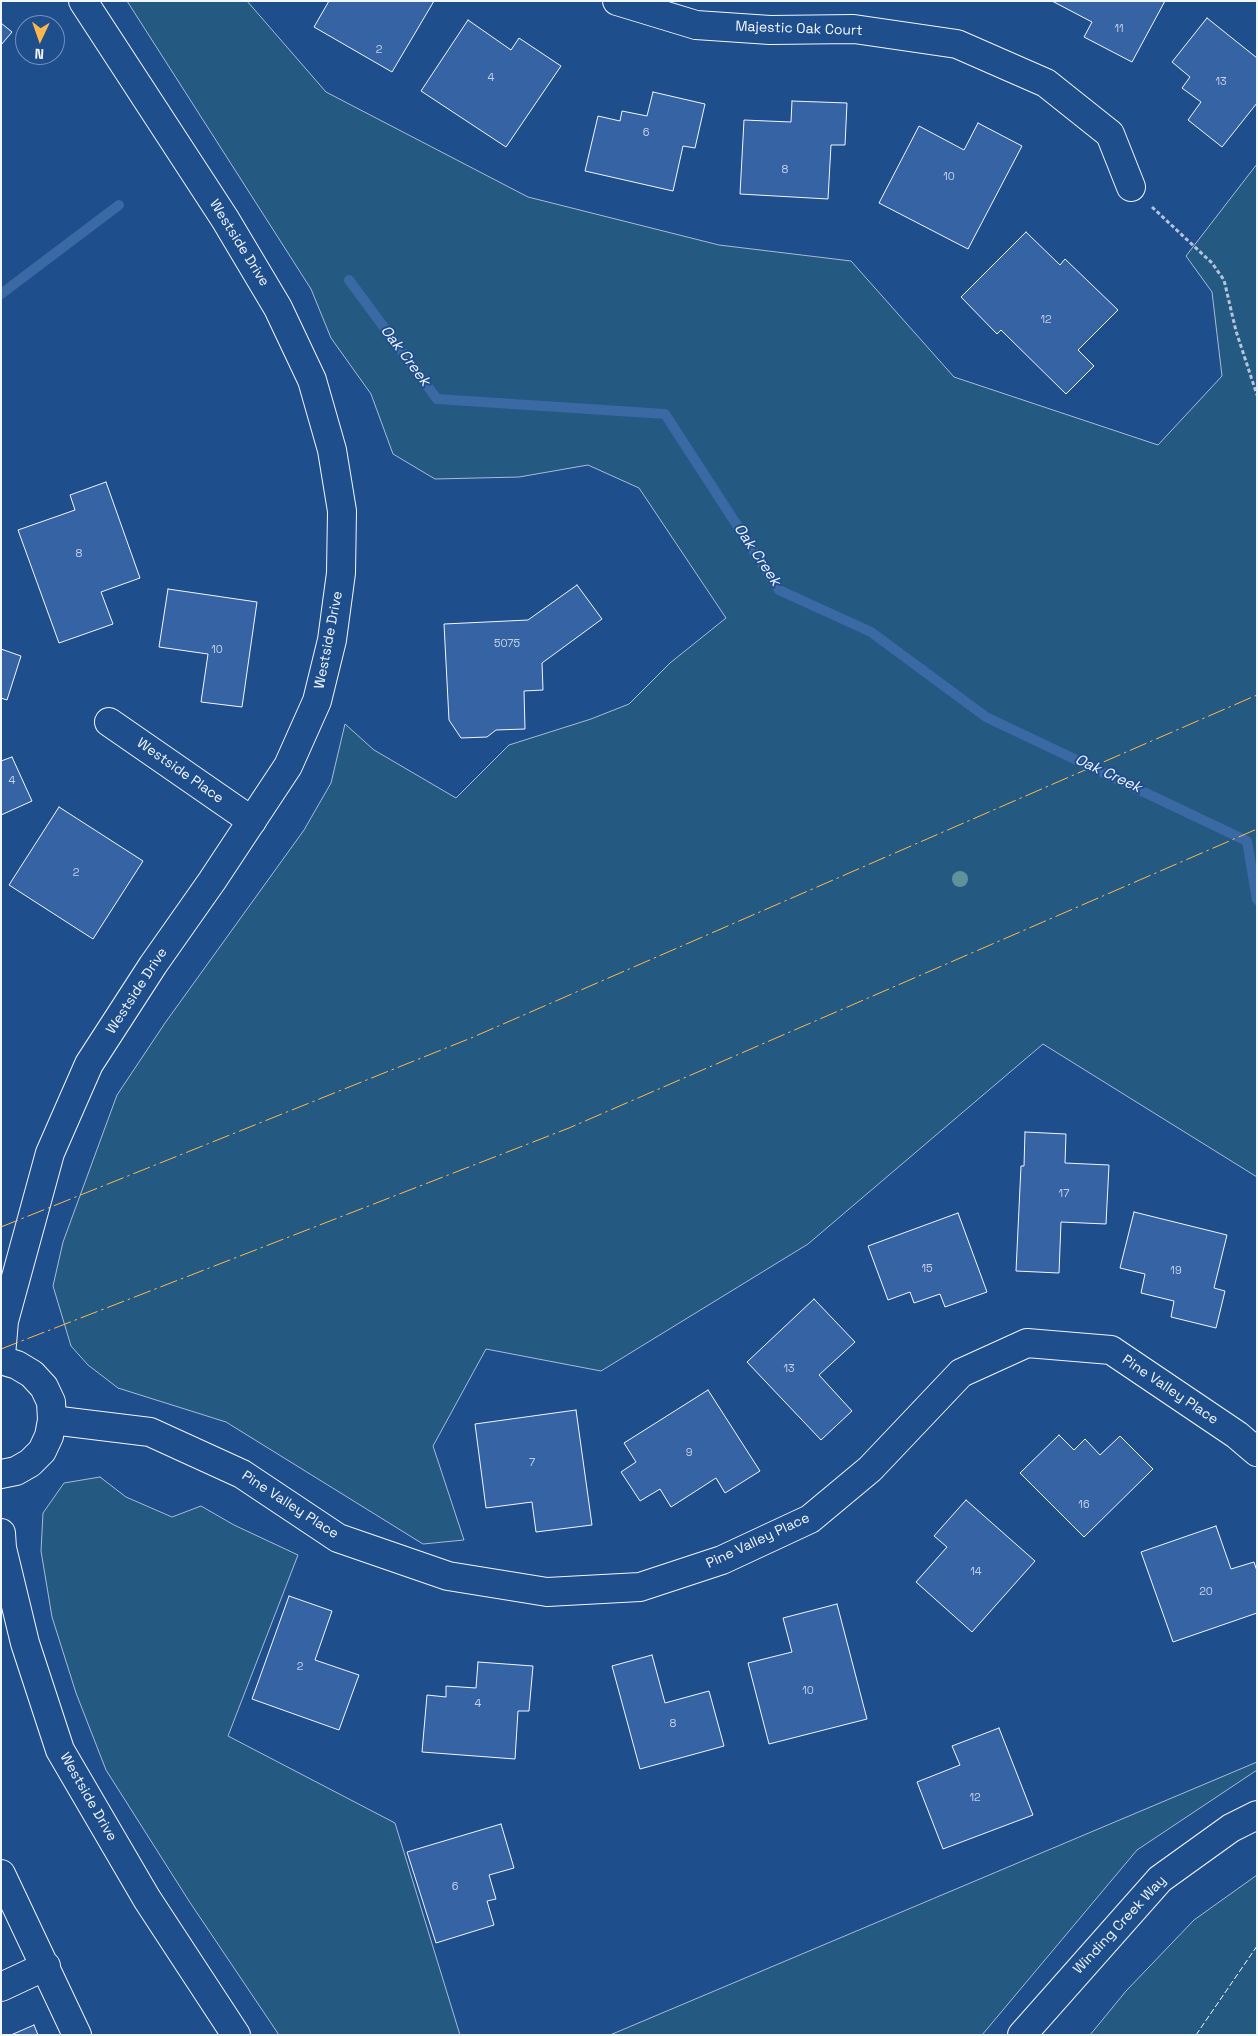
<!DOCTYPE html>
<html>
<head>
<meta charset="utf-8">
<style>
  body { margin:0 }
  #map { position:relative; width:1258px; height:2036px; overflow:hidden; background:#1f4e8c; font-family:"Space Grotesk",sans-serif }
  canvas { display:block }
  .frame { position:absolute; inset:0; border:2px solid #f2f6ff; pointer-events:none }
  .north { position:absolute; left:15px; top:15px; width:50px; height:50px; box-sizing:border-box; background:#1f4e8c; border:1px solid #7391ba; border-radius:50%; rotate:183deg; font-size:14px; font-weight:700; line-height:20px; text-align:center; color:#f2f6ff }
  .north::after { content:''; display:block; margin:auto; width:18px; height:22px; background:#ffb74d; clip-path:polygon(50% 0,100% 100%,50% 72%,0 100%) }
</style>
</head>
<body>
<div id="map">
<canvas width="1258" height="2036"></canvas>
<div class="frame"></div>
<div class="north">N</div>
</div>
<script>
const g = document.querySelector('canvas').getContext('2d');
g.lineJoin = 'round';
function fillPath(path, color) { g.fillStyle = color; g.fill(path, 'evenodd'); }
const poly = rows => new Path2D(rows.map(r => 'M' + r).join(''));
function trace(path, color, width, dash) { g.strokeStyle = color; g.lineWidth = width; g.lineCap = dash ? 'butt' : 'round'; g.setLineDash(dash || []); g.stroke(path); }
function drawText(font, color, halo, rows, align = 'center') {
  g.font = font + ' "Space Grotesk",sans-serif'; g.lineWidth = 4; g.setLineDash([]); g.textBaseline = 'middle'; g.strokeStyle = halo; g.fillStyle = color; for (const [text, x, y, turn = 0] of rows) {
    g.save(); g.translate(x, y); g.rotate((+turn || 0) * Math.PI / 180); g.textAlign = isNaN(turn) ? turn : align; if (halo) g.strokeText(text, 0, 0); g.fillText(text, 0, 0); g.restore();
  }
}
const green = poly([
  [127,1,247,1,326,92,528,197,719,245,851,261,954,377,1158,445,1222,376,1212,292,1186,256,1257,164,1257,1177,1043,1044,808,1244,601,1371,486,1349,433,1446,464,1540,423,1544,226,1422,118,1388,88,1365,71,1346,53,1286,63,1242,117,1095,165,1023,304,830,331,783,345,724,374,750,456,798,509,745,591,719,629,704,670,663,726,618,639,488,588,465,519,477,435,479,393,454,371,394,331,338,311,289,127,1],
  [100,1477,126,1497,172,1517,201,1506,234,1525,298,1555,228,1736,395,1823,460,2035,279,2035,189,1901,106,1770,76,1693,52,1617,41,1551,43,1513,64,1483,100,1477],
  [1257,1762,1257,1770,1137,1850,982,2035,610,2035,1257,1762],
  [1257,1875,1257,2035,1090,2035,1126,1991,1194,1920,1257,1875]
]);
const stream = poly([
  [349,280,437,399,665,414,779,590,871,632,986,717,1247,841,1257,900],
  [1,294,119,205]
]);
const building = poly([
  [329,1,434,1,392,72,314,27,329,1],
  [1052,1,1165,1,1132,62,1084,37,1092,22,1052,1],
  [1207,18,1257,58,1257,103,1222,147,1188,120,1201,102,1182,88,1190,77,1172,62,1207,18],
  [468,20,511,50,519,38,561,66,506,147,421,91,468,20],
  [1,23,12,32,1,45,1,23],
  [653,92,705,104,695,148,683,146,673,191,585,171,598,116,620,121,622,111,647,116,653,92],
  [792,101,847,103,845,145,831,145,828,199,740,194,744,120,791,122,792,101],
  [978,123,1022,146,968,249,879,203,919,126,964,150,978,123],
  [1026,232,1060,265,1065,259,1118,310,1078,350,1094,366,1066,394,1001,330,997,334,961,297,1026,232],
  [106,482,140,578,101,592,113,624,59,643,18,530,75,510,70,495,106,482],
  [577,585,602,619,542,663,543,690,524,691,525,729,496,730,487,737,461,738,449,720,444,624,528,620,577,585],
  [168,589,257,602,242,707,201,702,208,654,159,647,168,589],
  [1,649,21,656,7,700,1,698,1,649],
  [12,757,32,801,1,815,1,761,12,757],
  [59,807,143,861,93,939,9,885,59,807],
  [1025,1132,1066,1134,1065,1163,1109,1165,1106,1224,1061,1222,1059,1273,1016,1271,1021,1166,1024,1166,1025,1132],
  [1134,1212,1227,1235,1214,1288,1225,1291,1216,1328,1171,1317,1174,1301,1141,1293,1145,1274,1120,1268,1134,1212],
  [958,1213,987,1292,945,1307,940,1294,914,1303,910,1292,888,1300,868,1246,958,1213],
  [814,1299,855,1342,819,1375,852,1411,821,1440,747,1362,814,1299],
  [708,1390,760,1471,725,1493,716,1478,671,1507,660,1489,640,1501,621,1472,636,1462,624,1443,708,1390],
  [576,1410,592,1525,536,1532,532,1502,486,1508,475,1424,576,1410],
  [1059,1435,1074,1450,1085,1439,1100,1455,1120,1436,1153,1469,1084,1537,1020,1473,1059,1435],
  [966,1500,1035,1561,972,1632,916,1582,947,1547,934,1536,966,1500],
  [1216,1526,1231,1569,1254,1562,1257,1571,1257,1613,1173,1642,1141,1552,1216,1526],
  [289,1596,332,1611,315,1660,359,1675,339,1730,252,1699,289,1596],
  [837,1604,867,1719,769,1744,748,1663,792,1652,783,1618,837,1604],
  [652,1655,665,1703,709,1691,724,1746,640,1769,612,1666,652,1655],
  [478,1662,533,1666,529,1711,518,1711,515,1759,422,1752,427,1695,446,1697,446,1686,476,1688,478,1662],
  [999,1728,1033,1815,943,1849,917,1782,960,1765,952,1746,999,1728],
  [501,1824,514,1868,489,1875,496,1899,487,1901,494,1925,436,1943,407,1852,501,1824],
  [34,2025,38,2035,11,2035,34,2025]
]);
const path = poly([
  [1152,207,1212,263,1224,280,1236,331,1257,395]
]);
const street = poly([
  [617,1,696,25,770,30,854,29,957,44,1046,83,1110,134,1131,187],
  [109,722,252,821],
  [52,1420,150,1432,242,1474,338,1538,448,1576,547,1592,640,1587,722,1560,810,1519,870,1469,961,1373,1027,1343,1111,1350,1237,1435,1257,1452],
  [1,1874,77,2035],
  [1,1987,46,1966],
  [1022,2035,1160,1879,1231,1828,1257,1815]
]);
const secondary = poly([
  [1,1355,4,1321,50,1153,89,1064,153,965,212,881,288,766,317,701,332,640,341,573,342,511,332,450,312,380,278,308,225,219,83,1],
  [1,1360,17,1365,32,1374,44,1387,51,1402,52,1420,49,1436,42,1451,30,1463,16,1471,1,1474],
  [1,1533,2,1548,25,1643,60,1750,147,1899,236,2035]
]);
const fence = poly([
  [1196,2035,1257,1946]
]);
const power = poly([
  [1,1227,471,1038,1257,695],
  [1,1349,569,1128,1257,829]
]);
const trees = [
  [960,879]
];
const numberNames = [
  ["11",1119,29],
  ["2",379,50],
  ["4",491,78],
  ["13",1221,82],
  ["6",646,133],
  ["8",785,170],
  ["10",949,177],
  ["12",1046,320],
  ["8",79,554],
  ["5075",507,644],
  ["10",217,650],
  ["4",12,781],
  ["2",76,873],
  ["17",1064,1194],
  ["15",927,1269],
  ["19",1176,1271],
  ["13",789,1369],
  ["9",689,1453],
  ["7",532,1463],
  ["16",1084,1505],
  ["14",976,1572],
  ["20",1206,1592],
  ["2",300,1667],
  ["10",808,1691],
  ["4",478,1704],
  ["8",673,1724],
  ["12",975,1798],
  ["6",455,1887]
];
const streetNames = [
  ["Majestic Oak Court",799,29,2],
  ["Westside Drive",239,243,58],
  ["Westside Drive",329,640,-79],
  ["Westside Place",180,771,35],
  ["Westside Drive",137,991,-57],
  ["Pine Valley Place",1170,1390,34],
  ["Pine Valley Place",290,1505,33],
  ["Pine Valley Place",758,1541,-25],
  ["Westside Drive",88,1797,60],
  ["Winding Creek Way",1120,1925,-47]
];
const waterNames = [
  ["Oak Creek",405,356,53],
  ["Oak Creek",757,555,56],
  ["Oak Creek",1108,774,25]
];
fillPath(green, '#245a82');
trace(green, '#a8bbd7', 1);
trace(stream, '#3b69a3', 10);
fillPath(building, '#3563a3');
trace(building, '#f2f6ff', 1);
trace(street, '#f2f6ff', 30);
trace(secondary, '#f2f6ff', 30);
trace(path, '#b3c4dc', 3, [4, 2.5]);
trace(street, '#1f4e8c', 28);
trace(secondary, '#1f4e8c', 28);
trace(fence, '#f2f6ff', 1, [6, 2.5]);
trace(power, '#ffb74d', 1, [18, 4, 2.5, 4]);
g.fillStyle = '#61919a';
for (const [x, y] of trees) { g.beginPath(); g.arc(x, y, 8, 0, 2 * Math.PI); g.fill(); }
drawText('11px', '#c3d1e8', null, numberNames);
drawText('14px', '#f2f6ff', '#1f4e8c', streetNames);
drawText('italic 15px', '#f2f6ff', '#1f4e8c', waterNames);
</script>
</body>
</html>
